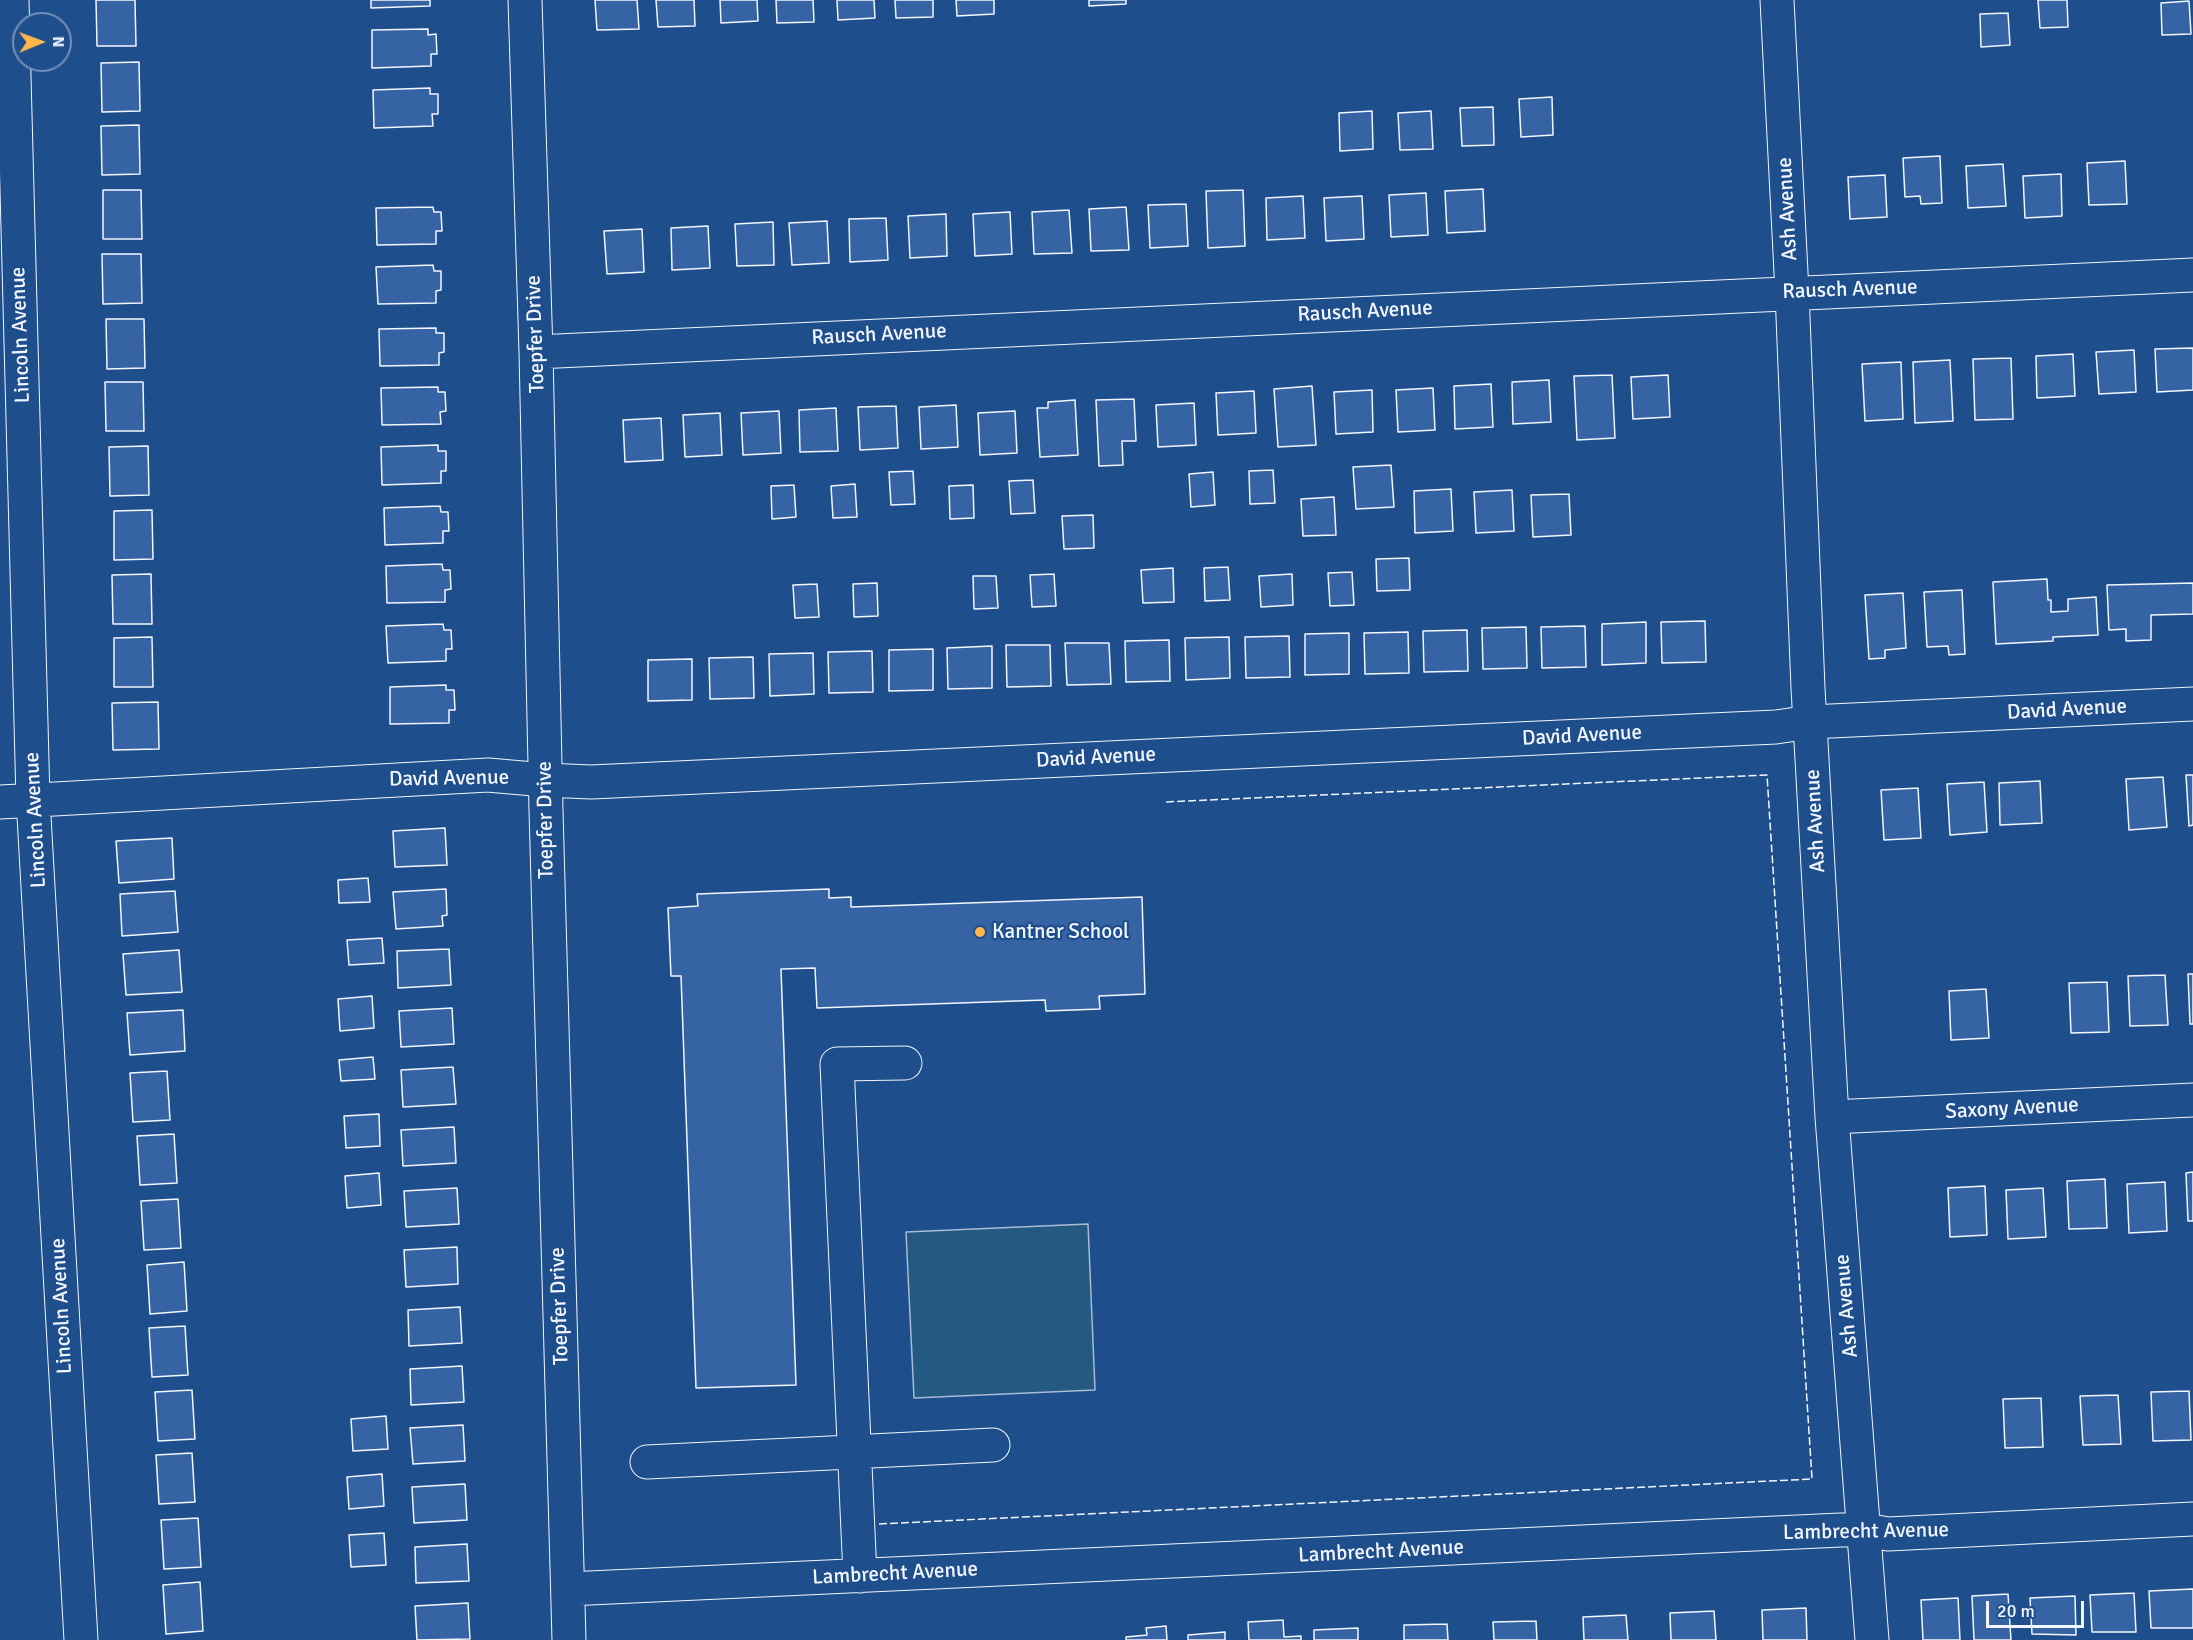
<!DOCTYPE html>
<html>
<head>
<meta charset="utf-8">
<style>
  body { margin:0 }
  #map { position:relative; width:2193px; height:1640px; overflow:hidden; background:#1f4e8c; font-family:Signika,sans-serif }
  canvas { display:block }
  .north { position:absolute; left:12px; top:12px; width:60px; height:60px; box-sizing:border-box; background:#1f4e8c; border:2px solid #7391ba; border-radius:50%; rotate:89deg; font-size:16px; font-weight:700; line-height:24px; text-align:center; color:#f2f6ff }
  .north::after { content:''; display:block; margin:auto; width:21px; height:27px; background:#ffb74d; clip-path:polygon(50% 0,100% 100%,50% 72%,0 100%) }
  .scale { position:absolute; left:1986px; top:1601px; width:98px; height:27px; box-sizing:border-box; border:3px solid #f2f6ff; border-top:0; padding-left:8px; font-size:18px; line-height:21px; white-space:nowrap; color:#f2f6ff; -webkit-text-stroke:4px #1f4e8c; paint-order:stroke }
</style>
</head>
<body>
<div id="map">
<canvas width="2193" height="1640"></canvas>
<div class="north">N</div>
<div class="scale">20 m</div>
</div>
<script>
const g = document.querySelector('canvas').getContext('2d');
g.lineJoin = 'round';
function fillPath(path, color) { g.fillStyle = color; g.fill(path, 'evenodd'); }
const poly = rows => new Path2D(rows.map(r => 'M' + r).join(''));
function trace(path, color, width, dash) { g.strokeStyle = color; g.lineWidth = width; g.lineCap = dash ? 'butt' : 'round'; g.setLineDash(dash || []); g.stroke(path); }
function drawText(font, color, halo, rows, align = 'center') {
  g.font = font + ' Signika,sans-serif'; g.lineWidth = 4.5; g.setLineDash([]); g.textBaseline = 'middle'; g.strokeStyle = halo; g.fillStyle = color; for (const [text, x, y, turn = 0] of rows) {
    g.save(); g.translate(x, y); g.rotate((+turn || 0) * Math.PI / 180); g.textAlign = isNaN(turn) ? turn : align; if (halo) g.strokeText(text, 0, 0); g.fillText(text, 0, 0); g.restore();
  }
}
const green = poly([
  [1088,1224,1095,1390,914,1398,906,1232,1088,1224]
]);
const building = poly([
  [96,0,135,0,136,46,97,46,96,0],
  [371,0,430,0,430,6,371,8,371,0],
  [595,0,637,0,639,29,597,30,595,0],
  [656,0,694,0,695,26,658,27,656,0],
  [720,0,757,0,758,21,721,23,720,0],
  [776,0,813,0,814,22,777,23,776,0],
  [837,0,874,0,875,18,838,20,837,0],
  [895,0,933,0,933,17,896,18,895,0],
  [956,0,994,0,994,14,957,16,956,0],
  [1089,0,1126,0,1126,4,1089,6,1089,0],
  [2038,0,2067,0,2068,27,2040,28,2038,0],
  [2189,1,2191,34,2162,35,2161,3,2189,1],
  [2008,13,2010,45,1981,47,1980,14,2008,13],
  [428,29,428,35,436,34,437,54,431,54,431,66,372,68,372,30,428,29],
  [139,62,140,111,102,112,101,63,139,62],
  [430,88,430,94,438,94,438,114,432,114,433,126,374,128,373,90,430,88],
  [1552,97,1553,135,1521,137,1519,99,1552,97],
  [1493,107,1494,145,1462,146,1460,108,1493,107],
  [1372,111,1373,149,1340,151,1339,113,1372,111],
  [1431,111,1433,149,1400,150,1398,113,1431,111],
  [139,125,140,174,102,175,101,126,139,125],
  [1940,156,1942,203,1921,204,1920,196,1905,197,1903,158,1940,156],
  [2125,161,2127,204,2089,205,2087,163,2125,161],
  [2003,164,2006,206,1968,208,1966,166,2003,164],
  [2061,174,2062,216,2025,218,2023,176,2061,174],
  [1885,175,1887,217,1850,219,1848,177,1885,175],
  [1483,189,1485,231,1447,233,1445,191,1483,189],
  [103,190,141,190,142,239,103,239,103,190],
  [1243,190,1245,246,1208,248,1206,191,1243,190],
  [1426,193,1428,235,1391,237,1389,195,1426,193],
  [1303,196,1305,238,1267,240,1266,198,1303,196],
  [1362,196,1364,239,1326,241,1324,198,1362,196],
  [1186,204,1188,246,1150,248,1148,205,1186,204],
  [433,207,434,212,441,212,442,231,436,231,436,244,377,245,376,208,433,207],
  [1126,207,1129,250,1091,251,1089,209,1126,207],
  [1069,210,1072,253,1034,254,1032,212,1069,210],
  [1010,212,1012,254,975,256,973,214,1010,212],
  [946,214,947,256,910,258,908,216,946,214],
  [886,218,888,260,850,262,849,219,886,218],
  [827,221,829,263,792,265,789,223,827,221],
  [773,222,774,265,737,266,735,224,773,222],
  [708,226,710,268,672,270,671,228,708,226],
  [642,229,644,272,607,274,604,231,642,229],
  [102,254,141,254,142,303,103,304,102,254],
  [433,265,434,271,441,271,441,290,436,291,436,303,378,304,376,267,433,265],
  [106,319,144,319,145,368,107,369,106,319],
  [436,328,436,333,444,333,444,352,439,353,439,365,380,366,379,329,436,328],
  [2193,348,2193,390,2157,392,2155,349,2193,348],
  [2134,350,2136,392,2099,394,2096,352,2134,350],
  [2073,354,2075,396,2037,398,2036,356,2073,354],
  [2011,358,2013,419,1975,420,1973,359,2011,358],
  [1950,360,1953,421,1915,423,1913,362,1950,360],
  [1901,362,1903,419,1865,421,1862,364,1901,362],
  [1612,375,1615,438,1577,440,1574,376,1612,375],
  [1668,375,1670,417,1633,419,1631,377,1668,375],
  [1549,380,1551,422,1513,424,1512,382,1549,380],
  [105,382,143,382,144,431,106,431,105,382],
  [1491,384,1493,427,1455,429,1454,386,1491,384],
  [1312,386,1316,445,1278,447,1274,389,1312,386],
  [438,387,438,392,445,392,446,411,440,412,441,424,382,425,381,388,438,387],
  [1433,388,1435,430,1398,432,1396,390,1433,388],
  [1372,390,1373,432,1336,434,1334,392,1372,390],
  [1254,391,1256,433,1218,435,1216,393,1254,391],
  [1134,399,1136,441,1122,441,1123,465,1099,466,1096,400,1134,399],
  [1075,400,1078,455,1040,457,1037,408,1048,408,1048,402,1075,400],
  [1194,403,1196,445,1158,447,1156,405,1194,403],
  [956,405,958,447,921,449,919,407,956,405],
  [896,406,898,448,860,450,858,407,896,406],
  [836,408,838,451,800,452,799,410,836,408],
  [779,411,781,453,743,455,741,413,779,411],
  [1015,411,1017,453,980,455,978,413,1015,411],
  [720,413,722,455,685,457,683,415,720,413],
  [661,418,663,460,625,462,623,420,661,418],
  [438,445,438,451,446,451,446,471,441,471,441,483,382,485,381,447,438,445],
  [148,446,149,495,110,496,109,447,148,446],
  [1391,465,1394,507,1356,509,1353,467,1391,465],
  [1273,470,1275,503,1250,504,1249,471,1273,470],
  [913,471,915,504,891,505,889,472,913,471],
  [1213,472,1215,505,1191,507,1189,474,1213,472],
  [1033,480,1035,513,1011,514,1009,481,1033,480],
  [855,484,857,517,833,518,831,486,855,484],
  [794,485,796,517,772,519,771,486,794,485],
  [973,485,974,518,950,519,949,486,973,485],
  [1451,489,1453,531,1415,533,1414,491,1451,489],
  [1512,490,1514,531,1476,533,1474,492,1512,490],
  [1569,494,1571,535,1533,537,1531,495,1569,494],
  [1334,497,1336,535,1303,536,1301,499,1334,497],
  [440,506,441,512,448,512,449,531,443,531,443,543,385,545,384,508,440,506],
  [152,510,153,559,114,560,114,511,152,510],
  [1093,515,1094,548,1064,549,1062,516,1093,515],
  [1409,558,1410,590,1377,591,1376,559,1409,558],
  [442,564,443,570,450,570,451,589,445,590,445,602,387,603,386,566,442,564],
  [1228,567,1230,600,1205,601,1204,568,1228,567],
  [1173,568,1174,602,1143,603,1141,570,1173,568],
  [1352,572,1354,605,1330,606,1328,573,1352,572],
  [151,574,152,624,113,624,112,575,151,574],
  [1054,574,1056,606,1032,607,1030,575,1054,574],
  [1292,574,1293,605,1261,607,1259,576,1292,574],
  [973,576,996,576,998,608,974,609,973,576],
  [2047,579,2048,600,2051,600,2051,612,2068,611,2068,599,2096,597,2098,635,2053,637,2053,641,1996,644,1993,582,2047,579],
  [877,583,878,616,854,617,853,584,877,583],
  [2193,583,2193,614,2151,615,2151,640,2126,641,2126,629,2109,630,2107,585,2193,583],
  [817,584,819,617,795,618,793,585,817,584],
  [1962,590,1965,654,1949,655,1948,646,1927,647,1924,592,1962,590],
  [1903,593,1906,648,1885,650,1885,658,1869,659,1865,595,1903,593],
  [1705,621,1706,662,1662,663,1661,622,1705,621],
  [1646,622,1646,663,1602,665,1602,624,1646,622],
  [443,624,444,630,451,630,452,649,446,649,446,661,388,663,386,626,443,624],
  [1585,626,1586,667,1542,668,1541,627,1585,626],
  [1526,627,1527,668,1483,669,1482,628,1526,627],
  [1467,630,1468,671,1424,672,1423,631,1467,630],
  [1408,632,1409,673,1365,674,1364,633,1408,632],
  [1349,633,1349,674,1305,675,1305,634,1349,633],
  [1289,636,1290,677,1246,678,1245,637,1289,636],
  [152,637,153,687,114,687,114,638,152,637],
  [1229,637,1230,678,1186,680,1185,638,1229,637],
  [1169,640,1170,681,1126,682,1125,641,1169,640],
  [1065,643,1109,643,1111,684,1067,685,1065,643],
  [1006,645,1050,645,1051,686,1007,687,1006,645],
  [992,646,992,688,948,689,947,648,992,646],
  [933,649,933,690,889,691,889,650,933,649],
  [872,651,873,692,829,693,828,652,872,651],
  [813,653,814,694,770,696,769,654,813,653],
  [753,657,754,698,710,699,709,658,753,657],
  [692,659,692,700,648,701,648,660,692,659],
  [446,685,446,690,454,690,455,710,449,710,449,723,390,724,390,687,446,685],
  [158,702,159,749,113,750,112,703,158,702],
  [2186,775,2193,775,2193,825,2189,826,2186,775],
  [2163,777,2167,827,2129,830,2126,779,2163,777],
  [2040,781,2042,823,2000,825,1999,783,2040,781],
  [1984,782,1987,832,1950,835,1947,784,1984,782],
  [1918,788,1921,838,1884,840,1881,790,1918,788],
  [445,828,447,865,395,867,393,831,445,828],
  [172,838,174,879,119,883,116,841,172,838],
  [368,878,370,902,339,903,338,880,368,878],
  [446,889,447,915,442,916,443,926,396,929,393,892,446,889],
  [829,889,829,898,851,897,851,907,1142,897,1145,994,1099,996,1100,1009,1046,1011,1045,1000,817,1008,815,968,781,969,796,1385,696,1388,681,976,671,976,668,908,698,906,697,894,829,889],
  [175,891,178,932,122,936,120,894,175,891],
  [382,938,384,963,349,965,347,940,382,938],
  [449,949,451,985,398,988,397,951,449,949],
  [179,950,182,992,126,995,123,954,179,950],
  [2188,974,2193,974,2193,1024,2190,1024,2188,974],
  [2165,975,2168,1025,2130,1026,2128,976,2165,975],
  [2107,982,2109,1032,2071,1033,2069,983,2107,982],
  [1986,989,1989,1038,1951,1040,1949,991,1986,989],
  [372,996,374,1028,340,1031,338,999,372,996],
  [452,1008,454,1044,401,1047,399,1011,452,1008],
  [183,1010,185,1051,130,1055,127,1013,183,1010],
  [373,1057,375,1079,341,1081,339,1060,373,1057],
  [453,1067,456,1104,403,1107,401,1070,453,1067],
  [167,1071,170,1120,133,1122,130,1073,167,1071],
  [379,1114,380,1146,346,1148,344,1116,379,1114],
  [454,1127,456,1163,403,1166,401,1130,454,1127],
  [174,1134,177,1183,140,1185,137,1136,174,1134],
  [2193,1172,2193,1221,2188,1221,2186,1173,2193,1172],
  [379,1173,381,1205,347,1208,345,1176,379,1173],
  [2105,1179,2107,1228,2069,1229,2067,1181,2105,1179],
  [2165,1182,2167,1231,2129,1233,2127,1184,2165,1182],
  [1985,1186,1987,1235,1950,1237,1948,1188,1985,1186],
  [457,1188,459,1224,406,1227,404,1191,457,1188],
  [2043,1188,2046,1237,2008,1239,2006,1190,2043,1188],
  [178,1199,181,1248,144,1250,141,1201,178,1199],
  [457,1247,458,1284,406,1287,404,1250,457,1247],
  [184,1262,187,1311,150,1314,147,1265,184,1262],
  [460,1307,462,1343,409,1346,408,1310,460,1307],
  [185,1326,188,1375,152,1377,149,1328,185,1326],
  [462,1366,464,1402,411,1405,410,1369,462,1366],
  [192,1390,195,1439,158,1441,155,1392,192,1390],
  [2189,1391,2191,1440,2153,1441,2151,1392,2189,1391],
  [2118,1395,2121,1444,2083,1445,2080,1396,2118,1395],
  [2041,1398,2043,1447,2005,1448,2003,1399,2041,1398],
  [386,1416,388,1449,353,1451,351,1419,386,1416],
  [463,1425,465,1461,413,1464,410,1428,463,1425],
  [192,1453,195,1502,159,1504,156,1455,192,1453],
  [382,1474,384,1506,349,1509,347,1477,382,1474],
  [465,1484,467,1520,414,1523,412,1487,465,1484],
  [198,1518,201,1567,164,1569,161,1520,198,1518],
  [384,1533,386,1565,351,1567,349,1535,384,1533],
  [467,1544,469,1581,416,1583,415,1547,467,1544],
  [200,1582,203,1631,166,1634,163,1585,200,1582],
  [2193,1589,2193,1628,2151,1628,2149,1591,2193,1589],
  [2134,1593,2136,1632,2092,1632,2090,1595,2134,1593],
  [2008,1594,2011,1640,1974,1640,1972,1596,2008,1594],
  [2075,1596,2076,1635,2032,1634,2030,1598,2075,1596],
  [1958,1598,1960,1640,1923,1640,1921,1600,1958,1598],
  [468,1603,470,1639,417,1640,415,1606,468,1603],
  [1806,1608,1807,1640,1763,1640,1762,1610,1806,1608],
  [1714,1611,1716,1640,1671,1640,1670,1613,1714,1611],
  [1626,1615,1628,1640,1584,1640,1583,1617,1626,1615],
  [1283,1620,1284,1637,1301,1636,1301,1640,1249,1640,1248,1622,1283,1620],
  [1536,1621,1537,1640,1494,1640,1493,1622,1536,1621],
  [1447,1624,1448,1640,1404,1640,1404,1625,1447,1624],
  [1166,1626,1167,1640,1126,1640,1126,1637,1147,1635,1146,1628,1166,1626],
  [1358,1628,1358,1640,1314,1640,1314,1630,1358,1628],
  [1225,1632,1225,1640,1188,1640,1188,1635,1225,1632]
]);
const minor = poly([
  [12,0,33,799,81,1640],
  [525,0,536,352,546,810,569,1640],
  [1777,0,1792,292,1808,688,1832,1117,1872,1640],
  [536,352,2193,275],
  [0,802,488,775,545,780,591,782,1776,727,1810,722,2193,704],
  [1832,1117,2193,1100],
  [647,1462,993,1445],
  [860,1576,837,1064,905,1063],
  [568,1589,1841,1530,1865,1530,1888,1534,2193,1519]
]);
const fence = poly([
  [879,1524,1812,1479,1767,775,1164,802]
]);
const markers = [
  [980,932,6,"#ffb74d"]
];
const streetNames = [
  ["Ash Avenue",1788,209,-93],
  ["Rausch Avenue",1850,290,-2],
  ["Rausch Avenue",1365,312,-3],
  ["Toepfer Drive",536,334,-92],
  ["Lincoln Avenue",21,335,-92],
  ["Rausch Avenue",879,335,-3],
  ["David Avenue",2067,710,-3],
  ["David Avenue",1582,736,-3],
  ["David Avenue",1096,758,-3],
  ["David Avenue",449,779,-1],
  ["Lincoln Avenue",36,820,-93],
  ["Toepfer Drive",546,820,-91],
  ["Ash Avenue",1816,821,-93],
  ["Saxony Avenue",2012,1109,-3],
  ["Lincoln Avenue",62,1306,-93],
  ["Toepfer Drive",560,1306,-92],
  ["Ash Avenue",1847,1306,-95],
  ["Lambrecht Avenue",1866,1532,-1],
  ["Lambrecht Avenue",1381,1552,-3],
  ["Lambrecht Avenue",895,1574,-3]
];
const poiNames = [
  ["Kantner School",992,932]
];
fillPath(green, '#245a82');
trace(green, '#a8bbd7', 1.5);
fillPath(building, '#3563a3');
trace(building, '#f2f6ff', 1.5);
trace(minor, '#f2f6ff', 35);
trace(minor, '#1f4e8c', 33);
trace(fence, '#f2f6ff', 1.5, [8, 3]);
for (const [x, y, r, color] of markers) { const dot = new Path2D(); dot.arc(x, y, r, 0, 2 * Math.PI); g.fillStyle = color; g.fill(dot); trace(dot, '#1f4e8c', 2); }
drawText('21px', '#f2f6ff', '#1f4e8c', streetNames);
drawText('21px', '#f2f6ff', '#1f4e8c', poiNames, 'left');
</script>
</body>
</html>
